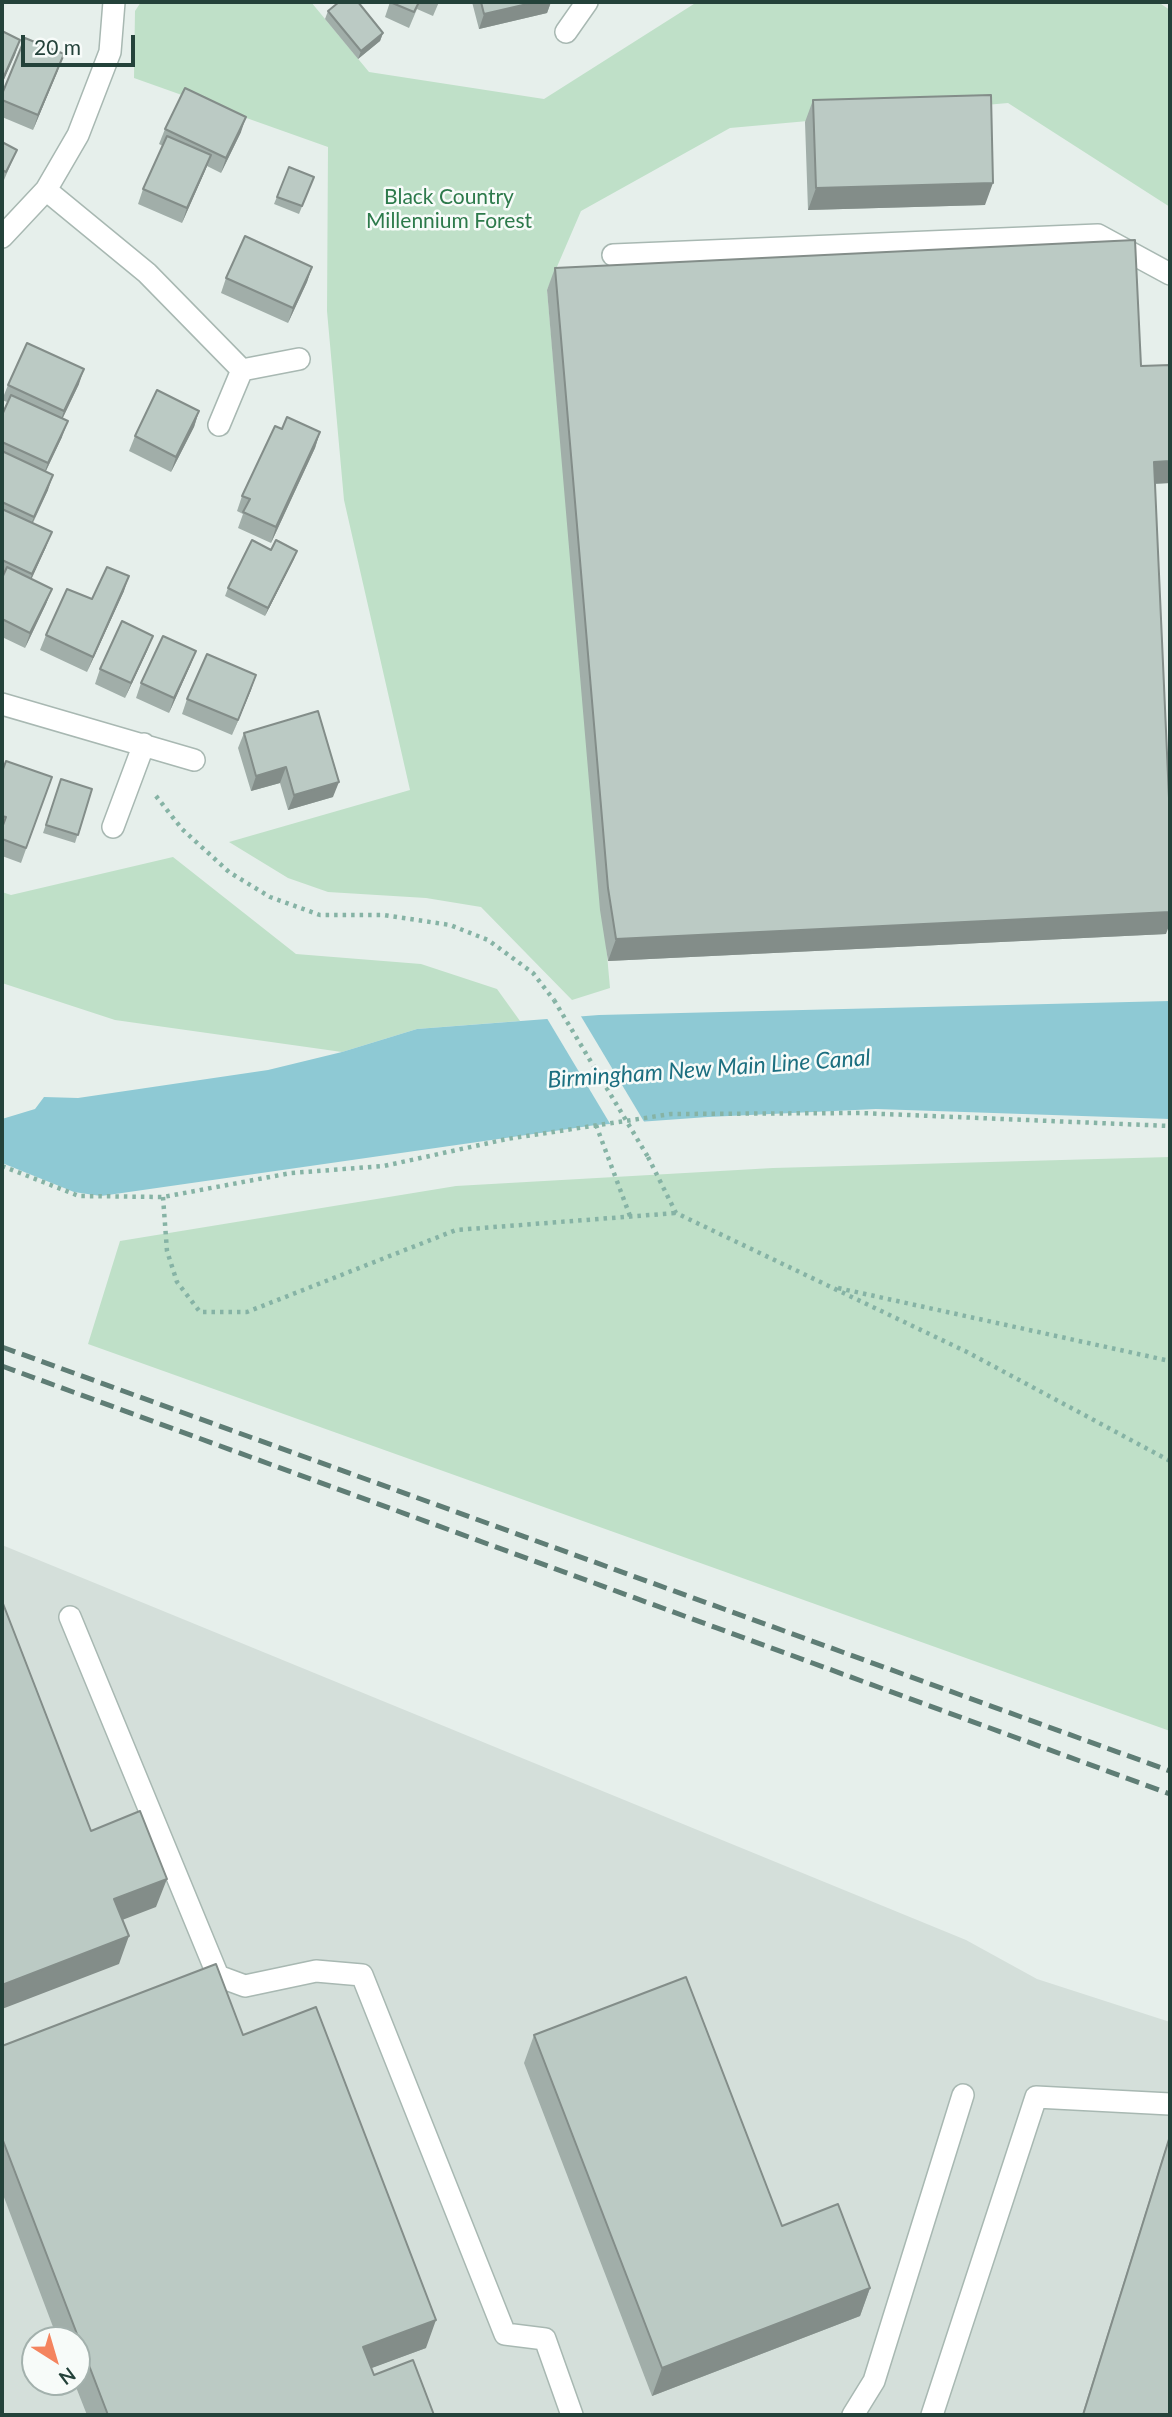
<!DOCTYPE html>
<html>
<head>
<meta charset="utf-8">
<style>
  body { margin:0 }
  #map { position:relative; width:1172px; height:2417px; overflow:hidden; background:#e6efeb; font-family:Lato,sans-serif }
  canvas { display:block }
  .frame { position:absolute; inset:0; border:4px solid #24423a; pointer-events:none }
  .north { position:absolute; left:21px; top:2326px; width:70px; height:70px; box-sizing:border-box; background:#f7fbf9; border:2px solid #a3b1ad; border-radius:50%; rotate:143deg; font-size:19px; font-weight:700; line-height:28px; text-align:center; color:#24423a }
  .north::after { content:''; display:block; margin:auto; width:24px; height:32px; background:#f4845f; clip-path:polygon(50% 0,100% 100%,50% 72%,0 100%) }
  .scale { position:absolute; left:21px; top:35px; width:114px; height:32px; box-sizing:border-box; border:4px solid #24423a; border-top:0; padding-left:9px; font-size:21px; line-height:24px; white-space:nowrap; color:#24423a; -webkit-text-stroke:5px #f7fbf9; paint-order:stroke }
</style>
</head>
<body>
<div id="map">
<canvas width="1172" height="2417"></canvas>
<div class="frame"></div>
<div class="north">N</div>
<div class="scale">20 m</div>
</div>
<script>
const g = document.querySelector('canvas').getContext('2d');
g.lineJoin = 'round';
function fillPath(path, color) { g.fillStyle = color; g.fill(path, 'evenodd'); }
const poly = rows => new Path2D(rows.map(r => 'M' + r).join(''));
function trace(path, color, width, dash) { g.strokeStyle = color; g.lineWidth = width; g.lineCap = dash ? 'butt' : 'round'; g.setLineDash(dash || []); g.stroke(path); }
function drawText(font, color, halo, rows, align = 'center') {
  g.font = font + ' Lato,sans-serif'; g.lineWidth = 5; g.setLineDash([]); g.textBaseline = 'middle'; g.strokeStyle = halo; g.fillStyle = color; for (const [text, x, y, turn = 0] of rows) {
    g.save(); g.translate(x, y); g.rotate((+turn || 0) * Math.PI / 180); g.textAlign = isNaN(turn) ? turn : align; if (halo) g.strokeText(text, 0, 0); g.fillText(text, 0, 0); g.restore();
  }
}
const built = poly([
  [2,1545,966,1940,1037,1979,1170,2022,1170,2415,2,2415],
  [35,2340,77,2340,77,2382,35,2382]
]);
const green = poly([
  [141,2,311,2,369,72,544,99,697,2,1158,2,1170,10,1170,207,1008,103,730,128,581,211,547,290,610,988,572,1000,481,907,426,898,328,892,288,878,229,842,410,790,344,500,327,311,328,147,134,78,135,11],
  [173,857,296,954,421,964,497,989,520,1021,417,1029,342,1052,115,1020,2,983,2,892,11,895],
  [1170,1157,1170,1731,88,1344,120,1241,456,1186,773,1168]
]);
const water = poly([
  [1170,1001,1170,1119,876,1109,708,1117,596,1125,101,1196,74,1192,2,1163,2,1119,35,1109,44,1097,78,1098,268,1070,342,1052,417,1029,599,1015]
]);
const pier = poly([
  [579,1013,646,1125,612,1127,545,1015]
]);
const path = poly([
  [156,796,182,829,229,872,270,897,320,915,383,915,450,925,488,940,533,973,554,1000],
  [596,1125,630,1216],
  [648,1157,676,1213,967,1352,1170,1461],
  [2,1166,79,1196,163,1197,291,1173,384,1166,507,1139,671,1114,860,1113,1170,1126],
  [163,1197,167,1251,177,1282,200,1312,247,1312,456,1230,676,1213],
  [838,1288,1170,1361]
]);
const service = poly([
  [613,255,1098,235,1170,274],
  [70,1617,218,1976,245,1986,316,1971,362,1975,505,2334,545,2339,572,2415],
  [853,2415,874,2381,963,2095],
  [932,2415,1036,2097,1170,2104]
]);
const minor = poly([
  [566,32,587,2],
  [46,190,147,273,242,370,299,359],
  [2,237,46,190,78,135,110,52,114,2],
  [219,425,242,370],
  [2,704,194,760],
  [113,827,144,744]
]);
const rail = poly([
  [2,1347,1170,1771],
  [2,1366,1170,1794]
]);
const pathBridge = poly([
  [554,1000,648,1157]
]);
const wall = poly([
  [390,2,439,2,433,16,417,9,409,28,385,17],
  [472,2,551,2,547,13,479,29],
  [328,11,383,33,380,41,358,59,325,19],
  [58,70,33,130,2,117,2,94],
  [813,100,985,205,808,210,805,122],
  [165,129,241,132,221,173,207,166,182,223,138,204,143,189,163,146,159,144],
  [2,142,17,150,4,180,2,179],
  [289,167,314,177,299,214,274,204],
  [312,267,307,282,288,323,221,293,226,278],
  [555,268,1141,366,1170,365,1170,483,1155,484,1166,934,608,961,600,910,547,290],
  [79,384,62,419,62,437,46,471,48,490,33,523,46,547,31,579,52,589,46,604,25,648,2,637,2,415,7,402,2,400,8,385],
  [199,411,194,427,171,472,129,451,135,436],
  [282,429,320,432,315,448,271,543,238,528,243,514,237,511,242,496],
  [271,550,294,559,265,616,225,596,228,588],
  [124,591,87,672,40,650,46,635,92,599],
  [153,636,147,651,125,698,95,684,100,669],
  [196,651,190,666,169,713,136,698,141,683],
  [251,690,232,735,182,714,187,699],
  [244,733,333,797,288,810,280,783,251,791,238,748],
  [2,772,52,777,21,863,2,856],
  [61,779,92,789,75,843,43,833],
  [243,2035,426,2348,371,2368,374,2375,434,2415,87,2415,74,2382,77,2382,77,2340,58,2340,2,2192,2,2046],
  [534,2035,782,2226,870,2288,860,2316,652,2396,524,2063],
  [1170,2135,1170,2415,1082,2415,1163,2156]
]);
const shadedWall = poly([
  [536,2,551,2,547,13,479,29,484,14],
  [383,33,380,41,358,59,361,51],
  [20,40,15,55,2,84,2,81],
  [64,54,58,70,33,130,38,115],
  [246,117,241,132,221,173,226,158],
  [211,155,205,171,182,223,187,208],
  [993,183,985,205,808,210,816,188],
  [312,267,307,282,288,323,293,308],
  [84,369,79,384,59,426,64,411],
  [199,411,194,427,171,472,176,457],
  [68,421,62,437,42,479,48,463],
  [320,432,315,448,271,543,276,527],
  [1170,461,1170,483,1146,484,1154,462],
  [53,475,48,490,28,532,34,517],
  [52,532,46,547,27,589,32,574],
  [297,551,294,559,265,616,268,608],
  [129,576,124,591,87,672,93,657],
  [52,589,46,604,25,648,30,633],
  [153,636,147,651,125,698,131,683],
  [196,651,190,666,169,713,174,698],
  [256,675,251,690,232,735],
  [286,767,280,783,251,791,256,776],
  [339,782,333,797,288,810,294,795],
  [1170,912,1170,923,1166,934,608,961,616,939],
  [167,1879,156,1907,104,1927,114,1899],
  [129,1936,119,1964,2,2009,2,1985],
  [870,2288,860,2316,652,2396,662,2368],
  [436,2320,426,2348,353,2375,363,2347]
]);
const building = poly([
  [339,2,358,2,383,33,361,51,328,11,339,2],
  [390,2,419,2,414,12,390,2],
  [481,2,536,2,484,14,481,2],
  [2,31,20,40,2,81,2,31],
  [25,38,64,54,38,115,2,100,2,94,25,38],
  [185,88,246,117,226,158,165,129,185,88],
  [991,95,993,183,816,188,813,100,991,95],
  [167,136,211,155,187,208,143,189,167,136],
  [2,142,17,150,6,172,2,170,2,142],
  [289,167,314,177,302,206,277,197,289,167],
  [245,236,312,267,293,308,226,278,245,236],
  [1135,240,1141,366,1170,365,1170,461,1154,462,1170,820,1170,912,616,939,608,888,555,268,1135,240],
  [27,343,84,369,64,411,8,385,27,343],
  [157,390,199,411,176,457,135,436,157,390],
  [11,395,68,421,48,463,2,442,2,415,11,395],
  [287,417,320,432,276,527,243,512,250,499,242,496,275,426,282,429,287,417],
  [2,451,53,475,34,517,2,502,2,451],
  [2,509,52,532,32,574,2,560,2,509],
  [252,540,271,550,276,540,297,551,268,608,228,588,252,540],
  [7,567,52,589,30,633,2,619,2,578,7,567],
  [107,567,129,576,93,657,46,635,67,589,92,599,107,567],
  [122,621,153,636,131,683,100,669,122,621],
  [163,636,196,651,174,698,141,683,163,636],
  [207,654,256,675,238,720,187,699,207,654],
  [318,711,339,782,294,795,286,767,256,776,244,733,318,711],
  [6,761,52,777,26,848,2,839,2,828,6,817,2,816,2,772,6,761],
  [61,779,92,789,78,835,46,825,61,779],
  [2,1601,91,1831,140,1811,167,1879,114,1899,129,1936,2,1985,2,1601],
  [216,1964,243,2035,316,2007,436,2320,363,2347,374,2375,413,2360,434,2415,108,2415,2,2138,2,2046,216,1964],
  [686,1977,782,2226,838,2204,870,2288,662,2368,534,2035,686,1977],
  [1170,2136,1170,2415,1083,2415,1170,2136]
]);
const parkNames = [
  ["Black Country",449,197],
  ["Millennium Forest",449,221]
];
const waterNames = [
  ["Birmingham New Main Line Canal",709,1069,-4]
];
fillPath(built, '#d4dfda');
fillPath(green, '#bfe0c8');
fillPath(water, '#8ec9d4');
fillPath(pier, '#e6efeb');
trace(service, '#a8b8b2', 24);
trace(minor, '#a8b8b2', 24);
trace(path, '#86b3a5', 4.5, [3.5, 5]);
trace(service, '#fff', 21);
trace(minor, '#fff', 21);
trace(rail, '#5f7d75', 5, [14, 7]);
trace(pathBridge, '#86b3a5', 4.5, [3.5, 5]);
fillPath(wall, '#a1aea9');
fillPath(shadedWall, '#838d89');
fillPath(building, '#bbcac4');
trace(building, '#838d89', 2);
drawText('21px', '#2d7a4b', '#f7fbf9', parkNames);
drawText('italic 23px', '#1c6f80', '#f7fbf9', waterNames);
</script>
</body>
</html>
